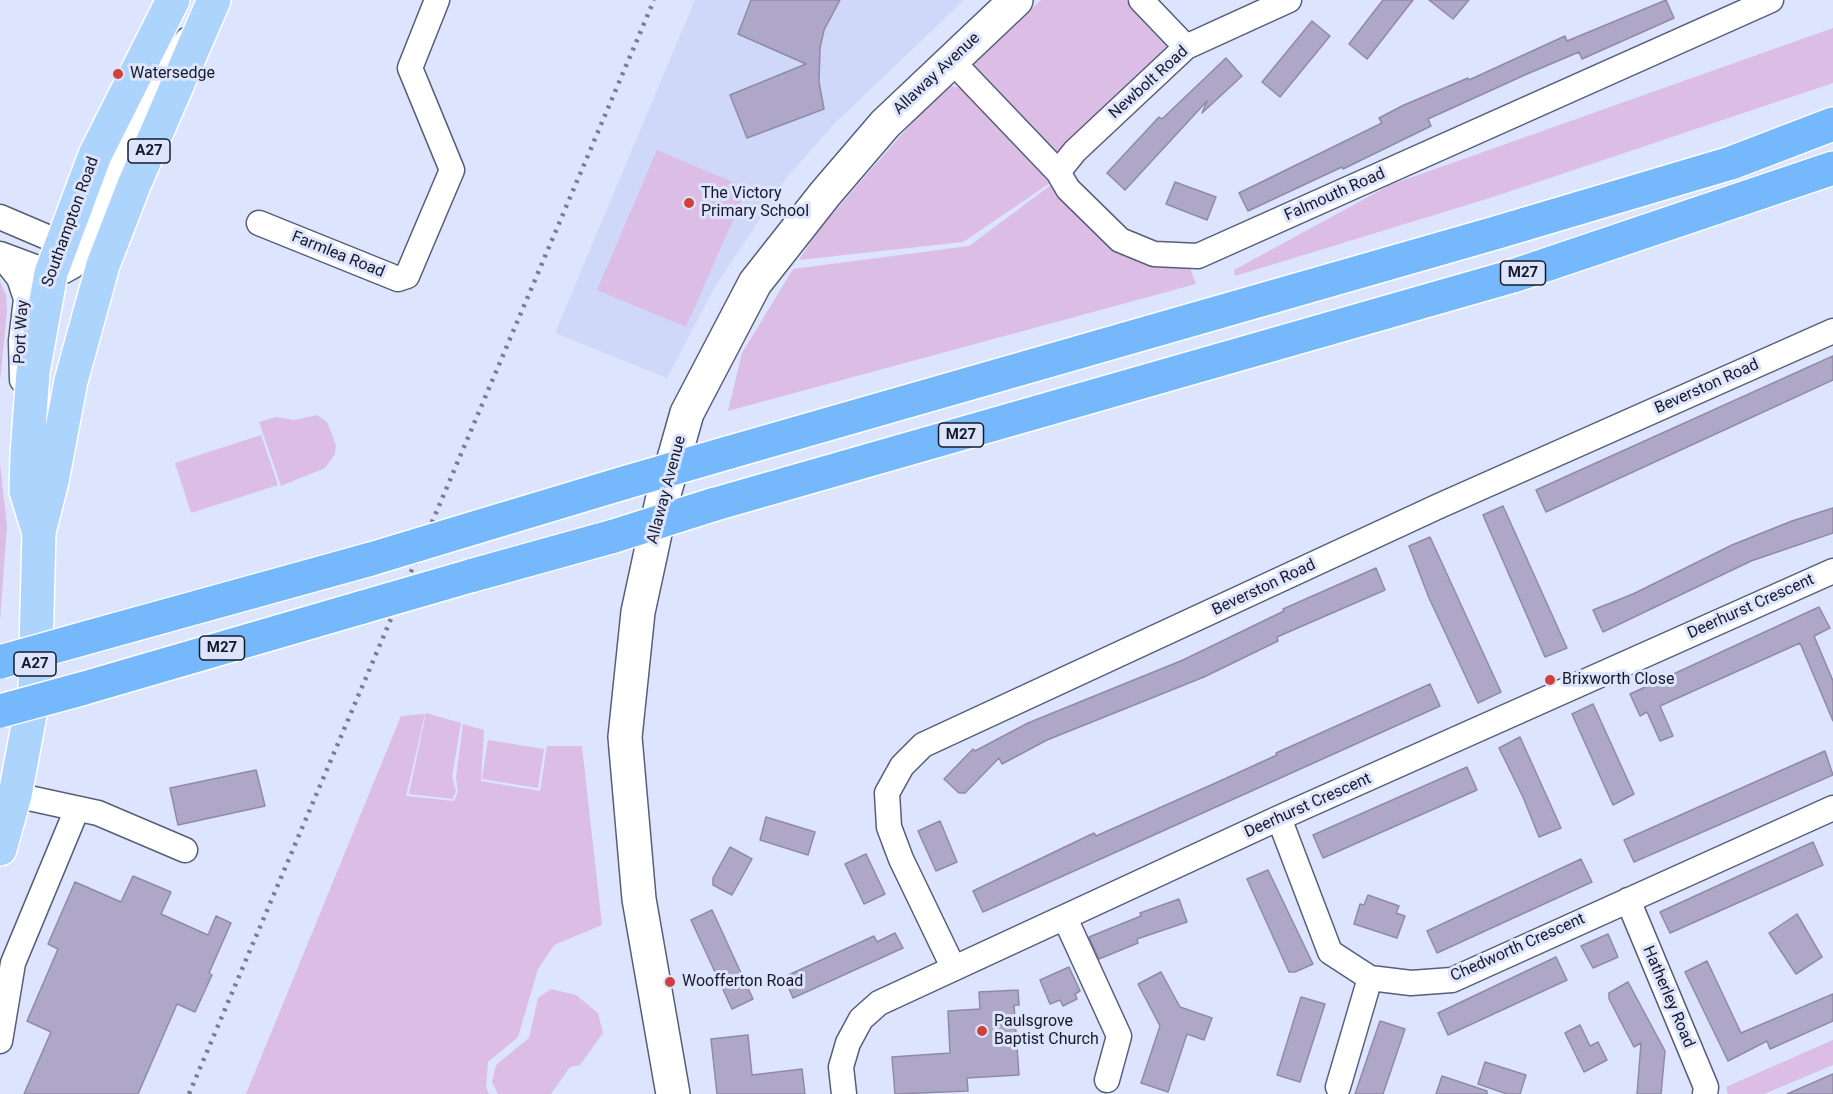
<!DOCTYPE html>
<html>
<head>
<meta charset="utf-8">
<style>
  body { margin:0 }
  canvas { display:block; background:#dce4fe }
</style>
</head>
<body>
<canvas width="1833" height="1094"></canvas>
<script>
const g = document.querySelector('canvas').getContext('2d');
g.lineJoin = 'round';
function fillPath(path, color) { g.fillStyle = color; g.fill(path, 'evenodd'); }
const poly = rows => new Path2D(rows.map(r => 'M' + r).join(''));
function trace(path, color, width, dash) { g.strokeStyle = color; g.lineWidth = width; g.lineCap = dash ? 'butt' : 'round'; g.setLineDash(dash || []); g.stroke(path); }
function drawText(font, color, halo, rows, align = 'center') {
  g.font = font + ' Roboto,sans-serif'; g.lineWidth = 6; g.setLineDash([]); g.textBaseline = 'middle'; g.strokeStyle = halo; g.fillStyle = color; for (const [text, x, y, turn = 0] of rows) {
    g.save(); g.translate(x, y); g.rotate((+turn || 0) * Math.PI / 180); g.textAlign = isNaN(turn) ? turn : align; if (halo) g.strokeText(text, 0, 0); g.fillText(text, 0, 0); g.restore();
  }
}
const built = poly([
  [695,0,964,0,836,122,787,177,713,290,667,378,555,333]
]);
const green = poly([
  [1041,0,1127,0,1168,44,1167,54,1056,158,967,67],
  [1833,28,1833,83,1493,197,1235,276,1234,270,1390,185],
  [946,84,963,89,1050,183,963,242,799,260,819,229],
  [657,150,747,188,686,327,597,290],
  [1051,185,1109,241,1188,262,1196,284,728,411,742,353,793,269,969,246],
  [0,281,6,295,7,311,0,381],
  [317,415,327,422,336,445,335,454,325,468,281,486,259,422,276,417,294,420],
  [261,435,278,485,191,513,175,463],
  [0,463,7,526,0,621],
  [426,713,461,723,452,777,456,791,453,799,409,794],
  [425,714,406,796,454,801,458,792,456,777,463,724,484,730,481,781,540,791,547,746,582,746,602,925,554,945,538,969,518,1037,488,1062,486,1087,489,1094,246,1094,401,716],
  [488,740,544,749,538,788,482,779],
  [551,989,576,995,598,1013,603,1033,580,1065,570,1067,551,1094,498,1094,492,1082,496,1065,529,1038,538,998],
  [1833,1040,1833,1065,1764,1094,1728,1094,1726,1087]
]);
const building = poly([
  [751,0,840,0,824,30,820,48,819,82,824,109,747,138,730,95,806,64,738,34,751,0],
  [1383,0,1413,0,1367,59,1349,44,1383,0],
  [1429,0,1469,0,1453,19,1429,0],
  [1666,0,1674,18,1582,59,1579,52,1527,74,1428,119,1431,126,1343,169,1342,167,1248,211,1239,193,1382,123,1379,118,1404,105,1468,78,1469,80,1565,36,1567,41,1666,0],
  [1312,21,1330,36,1280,97,1262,82,1312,21],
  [1226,58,1242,76,1202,113,1207,101,1125,190,1107,173,1159,117,1162,119,1226,58],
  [1175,182,1216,197,1207,220,1166,204,1175,182],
  [1833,356,1833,380,1546,512,1536,490,1833,356],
  [1503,506,1567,648,1545,657,1483,515,1503,506],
  [1833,508,1833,533,1751,561,1603,632,1593,610,1633,594,1732,545,1792,521,1833,508],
  [1430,537,1501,692,1478,703,1429,598,1409,546,1430,537],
  [1376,568,1385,590,1277,637,1278,641,1204,677,1047,740,1002,764,999,758,965,793,959,793,944,779,973,749,975,751,1028,723,1183,660,1284,611,1283,609,1376,568],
  [1819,607,1830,628,1814,636,1833,681,1833,721,1800,643,1660,706,1673,736,1660,741,1647,712,1640,716,1630,694,1819,607],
  [1430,684,1440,706,983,912,973,891,1094,833,1096,836,1220,781,1277,755,1276,753,1430,684],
  [1593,704,1634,794,1613,805,1572,714,1593,704],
  [1520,737,1561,828,1539,837,1523,797,1499,748,1520,737],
  [1825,751,1833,775,1634,862,1624,840,1825,751],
  [1467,767,1477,790,1323,858,1313,835,1467,767],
  [256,770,265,806,178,825,170,788,256,770],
  [766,817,815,832,808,855,760,840,766,817],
  [940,821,957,862,936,871,918,831,940,821],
  [1813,842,1823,865,1670,933,1660,912,1813,842],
  [730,847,752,859,732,895,713,885,713,878,730,847],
  [866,854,885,894,864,904,845,864,866,854],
  [1581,859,1592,882,1437,953,1427,931,1581,859],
  [1268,870,1313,964,1295,972,1289,972,1247,879,1268,870],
  [133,876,171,892,161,914,208,935,216,916,231,923,209,973,212,975,195,1012,177,1004,138,1094,24,1094,51,1032,27,1021,58,949,48,944,75,882,121,902,133,876],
  [1368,895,1399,906,1396,913,1405,916,1397,938,1354,924,1360,904,1364,905,1368,895],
  [1179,899,1187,922,1137,939,1138,943,1099,959,1089,937,1141,916,1140,913,1179,899],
  [712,910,753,999,732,1009,691,920,712,910],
  [1797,914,1822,957,1796,974,1769,933,1797,914],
  [895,933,903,948,793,998,784,977,874,936,877,942,895,933],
  [1608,934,1618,957,1593,968,1581,946,1608,934],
  [1556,957,1567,980,1448,1035,1438,1013,1556,957],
  [1707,961,1741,1033,1833,994,1833,1021,1770,1049,1767,1041,1728,1061,1685,972,1707,961],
  [1069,967,1080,991,1075,994,1077,999,1063,1006,1060,1000,1050,1004,1040,980,1069,967],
  [1161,972,1180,1007,1212,1018,1204,1040,1187,1034,1168,1092,1141,1083,1160,1026,1138,984,1161,972],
  [1628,982,1665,1051,1661,1094,1637,1094,1641,1043,1634,1047,1609,999,1609,993,1628,982],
  [1018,990,1019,1005,1014,1005,1019,1075,967,1078,968,1091,895,1094,892,1057,950,1053,948,1011,980,1009,979,992,1018,990],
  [1301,997,1325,1004,1300,1082,1277,1075,1301,997],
  [1380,1021,1405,1029,1383,1094,1355,1094,1380,1021],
  [1580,1025,1590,1046,1598,1042,1607,1060,1584,1072,1565,1033,1580,1025],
  [748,1035,752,1075,802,1069,805,1094,717,1094,711,1039,748,1035],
  [1485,1062,1526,1075,1520,1094,1507,1094,1478,1084,1485,1062],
  [1833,1074,1833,1094,1787,1094,1833,1074],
  [1442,1076,1487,1091,1487,1094,1436,1094,1442,1076]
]);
const street = poly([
  [1141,0,1186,47],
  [952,61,1058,172,1068,189,1120,240,1154,254,1198,256,1771,0],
  [1058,172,1075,151,1186,47,1289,0],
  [0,217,61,243,75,253],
  [259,223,398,279,407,276,452,170,410,68,437,0],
  [0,254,51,273,64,271,73,266,79,257,150,95,162,72,187,40],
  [1,255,19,278,26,299,21,341,22,380],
  [15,795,98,813,185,850],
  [1279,818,1330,952,1370,978,1411,983,1452,980,1833,808],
  [1628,900,1706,1087,1705,1094],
  [1065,918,1119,1036,1107,1080],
  [953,967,901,859,889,827,887,793,902,766,923,745,1439,506,1833,331],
  [0,1041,13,963,77,809],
  [1338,1087,1370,978],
  [844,1094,841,1067,848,1043,861,1019,879,1003,1279,818,1833,571]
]);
const secondary = poly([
  [673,1094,639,899,625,737,638,612,662,501,687,413,755,283,825,194,885,124,1016,0]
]);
const primary = poly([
  [38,530,26,491,27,455,33,372,51,273,95,155,173,0],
  [0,849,15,795,35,688,39,532,52,481,71,381,103,265,134,185,214,0]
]);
const highway = poly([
  [727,453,1495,233,1731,163,1833,124],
  [712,505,1513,276,1833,168],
  [477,527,627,482],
  [470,576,614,536],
  [89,637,371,559],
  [81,689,363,607]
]);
const rail = poly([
  [189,1094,654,0]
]);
const highwayBridge = poly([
  [627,482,727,453],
  [614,536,712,505],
  [371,559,477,527],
  [363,607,470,576],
  [0,662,89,637],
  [0,711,81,689]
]);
const markers = [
  [118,74,6,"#d0413b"],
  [689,203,6,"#d0413b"],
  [1550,680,6,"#d0413b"],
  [670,982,6,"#d0413b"],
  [982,1031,6,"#d0413b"]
];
const shields = [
  [149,151,42],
  [1523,273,45],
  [961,435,45],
  [222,648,45],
  [35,664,42]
];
const shieldNames = [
  ["A27",149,151],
  ["M27",1523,273],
  ["M27",961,435],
  ["M27",222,648],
  ["A27",35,664]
];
const poiNames = [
  ["Watersedge",130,74],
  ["The Victory",701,194],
  ["Primary School",701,212],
  ["Brixworth Close",1562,680],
  ["Woofferton Road",682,982],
  ["Paulsgrove",994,1022],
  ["Baptist Church",994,1040]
];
const streetNames = [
  ["Allaway Avenue",937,74,-43],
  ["Newbolt Road",1149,83,-42],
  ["Falmouth Road",1335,195,-24],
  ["Southampton Road",71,222,-70],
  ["Farmlea Road",338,255,22],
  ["Port Way",22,332,-87],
  ["Beverston Road",1707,387,-24],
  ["Allaway Avenue",667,490,-75],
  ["Beverston Road",1264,588,-25],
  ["Deerhurst Crescent",1751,607,-24],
  ["Deerhurst Crescent",1308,806,-24],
  ["Chedworth Crescent",1518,948,-24],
  ["Hatherley Road",1668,997,67]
];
fillPath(built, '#cfd8f8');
fillPath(green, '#dbbde5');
fillPath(building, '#aea7c7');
trace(building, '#908aa8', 1.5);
trace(street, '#565e7a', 27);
trace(secondary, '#565e7a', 36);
trace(primary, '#fff', 36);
trace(highway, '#fff', 36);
trace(street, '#fff', 24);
trace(secondary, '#fff', 33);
trace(primary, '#acd4fd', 33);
trace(highway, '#75b8fb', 33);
trace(rail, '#787e91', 4.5, [3, 6]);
trace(highwayBridge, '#fff', 36, []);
trace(highwayBridge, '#75b8fb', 33);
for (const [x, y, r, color] of markers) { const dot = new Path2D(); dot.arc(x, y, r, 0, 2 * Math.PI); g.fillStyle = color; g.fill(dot); trace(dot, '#dce4fe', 2); }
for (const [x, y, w] of shields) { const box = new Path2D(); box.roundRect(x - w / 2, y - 12, w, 24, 4.5); g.fillStyle = '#dce4fe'; g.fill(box); trace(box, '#171a26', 1.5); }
drawText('bold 15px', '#171a26', null, shieldNames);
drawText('16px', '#171a26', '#dce4fe', poiNames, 'left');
drawText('16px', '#171a26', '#dce4fe', streetNames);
</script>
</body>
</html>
